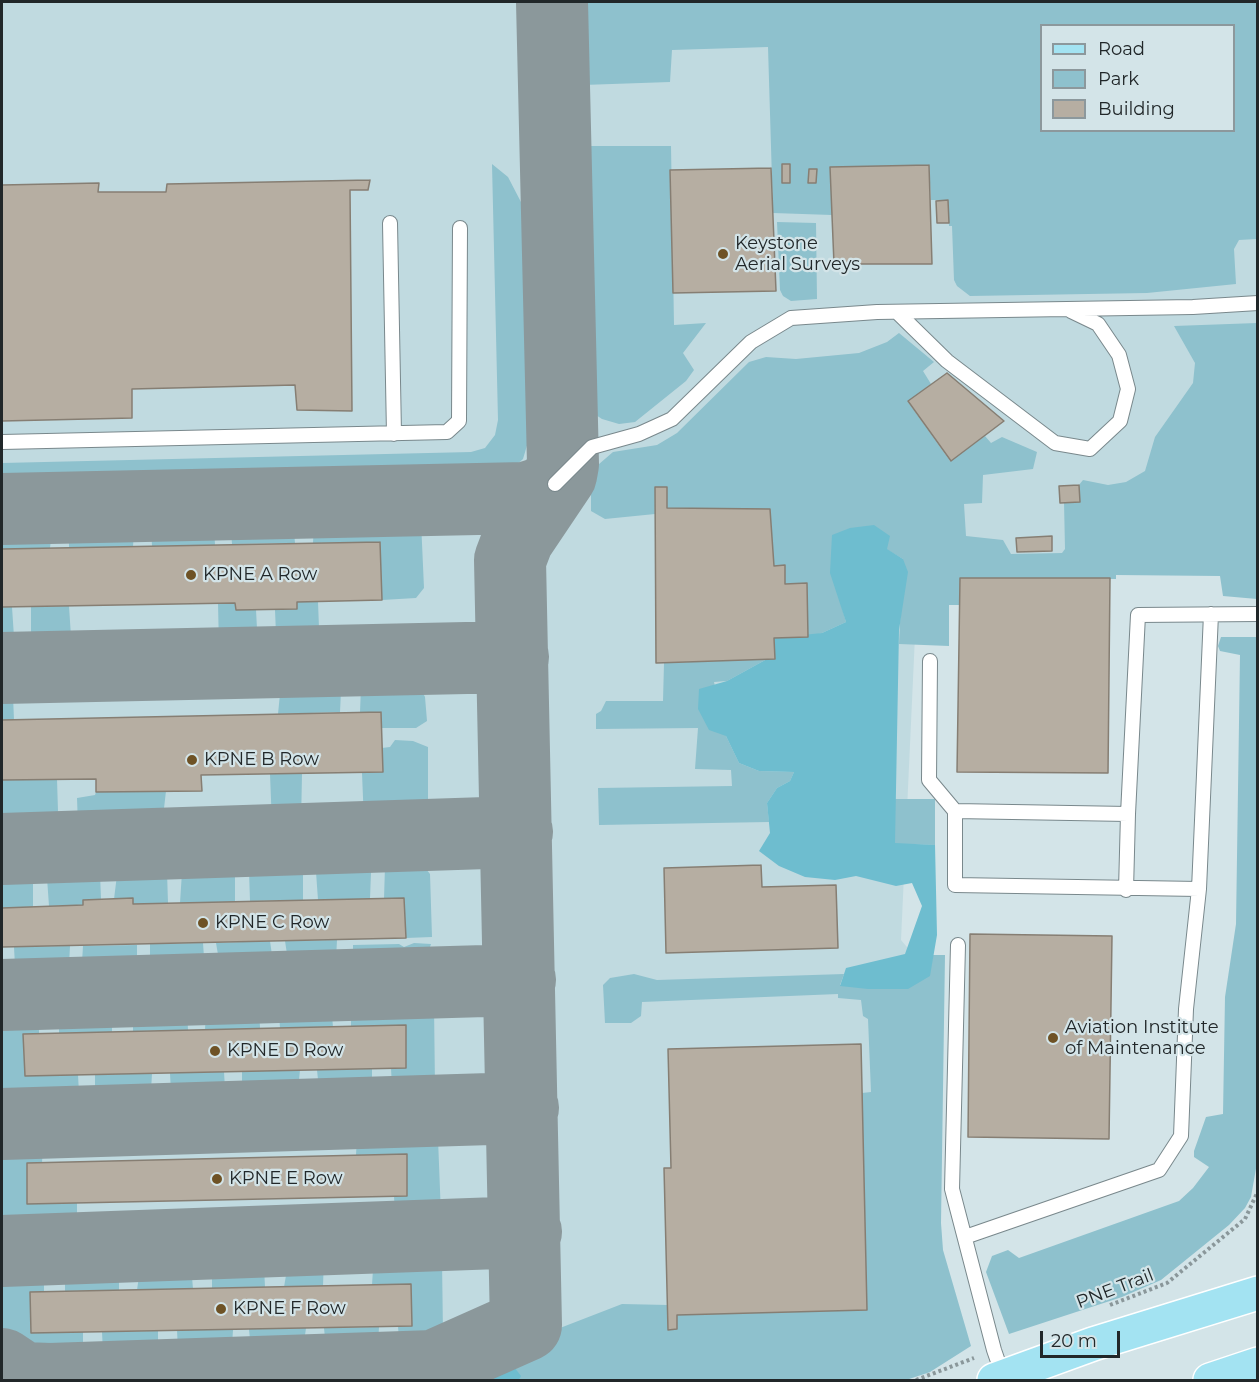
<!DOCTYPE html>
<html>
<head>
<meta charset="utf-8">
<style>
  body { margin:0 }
  #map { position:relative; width:1259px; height:1382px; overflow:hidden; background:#d3e4e8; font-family:Montserrat,sans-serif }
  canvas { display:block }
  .frame { position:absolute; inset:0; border:3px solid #212729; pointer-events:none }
  .legend { position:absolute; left:1040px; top:24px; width:195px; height:108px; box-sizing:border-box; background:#d3e4e8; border:2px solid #8c989c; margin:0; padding:8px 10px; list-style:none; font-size:18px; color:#212729 }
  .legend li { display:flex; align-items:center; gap:12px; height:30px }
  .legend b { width:30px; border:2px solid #8c989c }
  .scale { position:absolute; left:1040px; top:1331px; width:80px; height:27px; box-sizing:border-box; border:3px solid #212729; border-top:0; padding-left:8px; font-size:18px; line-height:21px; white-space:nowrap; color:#212729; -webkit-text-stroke:4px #d3e4e8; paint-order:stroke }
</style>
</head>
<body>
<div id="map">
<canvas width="1259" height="1382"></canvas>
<div class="frame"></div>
<ul class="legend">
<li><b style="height:8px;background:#a3e3f2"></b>Road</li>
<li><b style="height:16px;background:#8ec1cd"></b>Park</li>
<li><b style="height:16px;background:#b6aea2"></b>Building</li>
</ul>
<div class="scale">20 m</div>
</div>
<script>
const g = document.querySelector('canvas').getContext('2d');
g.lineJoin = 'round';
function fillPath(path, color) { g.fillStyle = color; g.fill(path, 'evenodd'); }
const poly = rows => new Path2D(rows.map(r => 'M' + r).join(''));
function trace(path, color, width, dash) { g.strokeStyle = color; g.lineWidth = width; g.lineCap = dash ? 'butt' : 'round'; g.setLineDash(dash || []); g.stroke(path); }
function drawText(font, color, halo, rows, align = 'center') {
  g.font = font + ' Montserrat,sans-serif'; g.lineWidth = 4.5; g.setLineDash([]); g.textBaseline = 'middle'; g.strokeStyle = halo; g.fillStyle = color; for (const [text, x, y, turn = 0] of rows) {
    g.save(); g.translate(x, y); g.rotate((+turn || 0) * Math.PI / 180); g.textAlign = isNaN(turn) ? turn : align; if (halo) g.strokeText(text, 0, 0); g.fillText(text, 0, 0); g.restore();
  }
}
const built = poly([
  [2,2,1257,2,1257,556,918,571,901,940,933,978,930,1372,906,1380,2,1380],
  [1042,26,1234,26,1234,130,1042,130]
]);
const green = poly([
  [582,2,1257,2,1257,239,1239,240,1234,249,1236,284,1147,293,970,296,957,286,954,280,952,226,949,226,948,200,931,200,929,165,831,167,832,215,773,213,768,47,672,50,670,82,583,85],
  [1042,26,1234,26,1234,130,1042,130],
  [584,146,671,146,674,325,706,323,683,353,694,370,686,381,635,422,619,424,602,419,593,413,589,404],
  [492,164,508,177,522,204,528,442,523,459,507,473,500,477,428,481,2,489,2,463,471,452,485,448,495,435,498,420],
  [777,222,816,223,817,299,791,301,783,296,780,290],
  [1257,323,1257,599,1223,596,1220,576,1116,575,1116,579,961,578,960,605,949,605,949,646,899,644,903,559,886,549,841,604,846,622,822,633,808,637,806,583,785,584,785,565,774,566,667,508,667,487,655,488,655,514,605,519,591,511,591,471,613,452,657,445,677,433,749,362,766,357,796,359,859,353,887,342,899,333,934,362,923,371,931,384,908,402,950,461,985,436,991,443,1002,437,1037,452,1033,469,983,475,982,503,964,504,966,536,1003,540,1011,554,1062,553,1065,549,1064,502,1080,502,1079,485,1083,480,1108,485,1126,482,1145,471,1155,437,1193,383,1195,363,1174,326],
  [403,511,412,513,421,521,424,588,416,598,382,600,380,542,313,543,314,524,322,514],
  [283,512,293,521,295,543,232,544,231,531,236,521,243,516],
  [203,516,214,526,215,545,152,546,151,528,156,521,164,517],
  [122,517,134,530,133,547,69,548,69,532,79,519],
  [2,520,45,522,51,539,50,548,2,549],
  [297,602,318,602,319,628,313,643,291,647,282,643,276,634,275,610,297,609],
  [218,603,235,603,236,610,256,610,257,629,251,644,245,648,219,648],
  [69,606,72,652,42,652,31,641,31,607],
  [2,607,12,607,14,637,11,646,2,654],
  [1221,637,1257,637,1258,1157,1251,1197,1245,1208,1229,1225,1161,1280,1122,1297,1009,1334,986,1272,992,1256,1008,1250,1019,1258,1179,1201,1193,1188,1209,1167,1194,1157,1194,1151,1206,1117,1223,1114,1225,997,1236,924,1240,655,1220,651,1218,646],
  [767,659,727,681,714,682,726,736,739,763,759,771,794,772,790,781,777,788,767,803,769,822,599,825,598,788,732,786,731,770,695,769,698,728,596,729,596,714,601,711,606,701,663,701,664,663],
  [393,674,409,677,419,685,425,697,427,721,416,728,382,728,381,712,360,712,361,687,365,681,373,676],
  [300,676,328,676,335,680,341,691,340,712,278,714,281,684,288,679],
  [2,684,10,690,13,696,14,720,2,720],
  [395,740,413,741,428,747,428,804,422,813,398,824,364,822,362,773,383,772,382,748,390,747],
  [270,774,302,774,301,824,272,825],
  [57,779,58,811,53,828,46,832,10,833,2,830,2,780],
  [166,791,163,817,175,815,179,820,176,828,83,831,78,826,77,798,95,795,96,792],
  [895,799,935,799,935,845,895,844],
  [401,855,418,859,430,874,432,937,406,938,404,899,384,899,385,866,389,856],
  [260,856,288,856,298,859,303,871,303,900,250,901,249,871,251,865],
  [364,856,371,872,370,899,318,900,316,872,322,858],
  [227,858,232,862,235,872,235,902,180,903,182,872,189,860],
  [131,860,160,860,165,865,167,872,168,903,133,904,132,898,114,899,118,867],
  [94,863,100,874,101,899,83,900,83,905,49,906,47,878,52,867,57,864],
  [27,864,33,874,33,907,2,908,2,865],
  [337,940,336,960,326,970,296,971,289,967,285,941],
  [270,941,272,955,264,969,239,972,220,966,216,943],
  [203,943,204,957,200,968,195,971,163,973,158,971,150,960,150,944],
  [414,943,431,944,429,950,415,965,404,969,361,967,353,954,353,945,399,944,404,947],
  [137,945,137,962,126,974,92,973,86,969,82,962,83,946],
  [70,946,69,965,58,974,24,976,15,966,14,947],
  [933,955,945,955,941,1223,943,1250,971,1346,930,1372,906,1380,519,1380,520,1376,512,1364,498,1352,622,1304,668,1305,669,1330,677,1329,677,1315,867,1310,862,1093,871,1092,868,1019,863,1016,861,1000,838,998,838,994,642,1002,641,1016,631,1023,605,1023,603,985,610,978,634,974,657,980,844,974,840,985,929,976],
  [314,998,331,1005,333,1027,280,1028,279,1015,284,1002],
  [424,998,434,1005,435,1088,424,1095,401,1095,392,1088,391,1068,406,1068,406,1025,351,1027,351,1013,354,1006,362,1000],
  [251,1001,259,1005,260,1028,205,1030,206,1010,211,1003],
  [179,1004,187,1009,188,1030,133,1031,133,1015,140,1005],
  [104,1005,112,1014,112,1032,59,1033,59,1017,65,1008],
  [27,1006,33,1007,39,1014,39,1034,24,1034,78,1075,79,1093,74,1100,25,1105,9,1100,2,1094,2,1011,7,1007],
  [372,1069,372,1085,365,1095,332,1097,319,1089,317,1070],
  [300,1070,298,1090,290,1097,259,1100,246,1092,242,1086,242,1071],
  [224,1072,225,1088,216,1099,188,1100,171,1092,170,1073],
  [152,1073,151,1092,140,1101,106,1100,97,1096,95,1090,95,1075],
  [432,1126,438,1139,441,1215,435,1224,404,1224,395,1216,394,1196,407,1195,407,1154,356,1155,357,1137,364,1129,370,1128],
  [16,1134,32,1135,43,1144,42,1163,27,1163,27,1204,77,1203,77,1226,74,1230,20,1232,5,1223,2,1216,2,1147],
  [433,1254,442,1260,443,1335,442,1340,433,1345,411,1353,405,1352,400,1349,398,1327,412,1326,411,1284,372,1285,373,1269,379,1257],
  [300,1258,324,1258,323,1286,284,1287,288,1264],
  [223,1260,255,1260,260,1262,264,1266,265,1287,212,1288,212,1269],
  [84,1262,113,1264,119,1274,119,1290,65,1291,65,1272,68,1267],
  [146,1262,191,1265,193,1289,137,1290,140,1269],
  [34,1264,44,1269,44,1292,30,1292,31,1333,83,1332,83,1353,74,1361,23,1361,14,1358,4,1347,2,1339,2,1279,18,1266],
  [379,1327,378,1344,374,1352,368,1355,333,1354,326,1348,324,1328],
  [306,1328,303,1350,292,1357,262,1358,251,1350,249,1329],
  [177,1330,233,1330,232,1345,223,1357,185,1358,178,1351],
  [158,1331,158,1352,152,1359,117,1361,103,1353,102,1332]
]);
const forest = poly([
  [874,525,890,536,887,549,903,559,908,572,899,630,895,843,935,845,937,935,930,976,908,989,868,989,840,986,846,968,905,954,922,906,912,883,896,886,856,876,835,880,805,877,779,866,759,851,770,833,767,803,777,788,790,781,794,772,759,771,739,763,726,736,709,730,698,709,699,689,727,681,767,659,775,659,774,638,822,633,846,622,830,573,832,535,850,528],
  [498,1352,512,1364,521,1376,519,1380,404,1380,434,1376]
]);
const taxiway = poly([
  [2,509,525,498,541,493,555,484],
  [2,668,513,657],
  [2,849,517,832],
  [2,995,520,980],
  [2,1124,523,1108],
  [2,1251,526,1232],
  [2,1364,23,1378,50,1379,434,1366,526,1325,510,560,518,539,561,475,563,464,552,2]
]);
const building = poly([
  [782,164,790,164,790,183,782,183,782,164],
  [929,165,932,264,834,264,830,167,929,165],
  [771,168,776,291,673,293,670,170,771,168],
  [809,169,817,169,816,183,808,183,809,169],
  [370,180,368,190,350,190,352,411,297,410,295,385,132,389,132,418,2,421,2,185,99,183,98,192,166,192,167,184,370,180],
  [948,200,949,223,937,223,936,201,948,200],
  [947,373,1004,421,951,461,908,401,947,373],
  [1079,485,1080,502,1060,503,1059,486,1079,485],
  [655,487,667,487,667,508,770,509,774,566,785,565,785,584,807,583,808,637,774,638,775,659,656,663,655,487],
  [1052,536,1052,551,1017,552,1016,538,1052,536],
  [380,542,382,600,297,602,297,609,236,610,235,603,2,607,2,549,380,542],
  [960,578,1110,578,1108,773,957,772,960,578],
  [381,712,383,772,201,775,202,791,96,792,96,779,2,780,2,720,381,712],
  [761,865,762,887,836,885,838,948,666,953,664,868,761,865],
  [133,898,133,904,404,898,406,938,2,947,2,908,83,905,83,900,133,898],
  [970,934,1112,936,1109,1139,968,1137,970,934],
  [406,1025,406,1068,25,1076,23,1034,406,1025],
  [861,1044,867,1310,677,1315,677,1329,668,1330,664,1168,671,1168,668,1049,861,1044],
  [407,1154,407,1196,27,1204,27,1163,407,1154],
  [411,1284,412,1326,31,1333,30,1292,411,1284]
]);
const path = poly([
  [1110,1305,1167,1283,1245,1219,1258,1191],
  [916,1380,974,1358]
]);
const lane = poly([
  [390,223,394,434],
  [897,312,947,361,1055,443,1090,449,1120,421,1128,389,1119,355,1098,324,1071,311],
  [2,442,447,432,459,421,460,228],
  [555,484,592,447,639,434,672,419,751,342,791,318,877,312,1193,307,1258,303],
  [930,661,929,780,955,811],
  [1199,889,955,885,955,811,1128,814,1138,615,1258,614],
  [1126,890,1128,814],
  [958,945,952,1189,994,1350,1003,1376],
  [965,1237,1159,1170,1181,1136,1186,1009,1199,889,1211,614]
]);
const primary = poly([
  [994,1380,1093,1344,1258,1293],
  [1210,1380,1258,1364]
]);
const markers = [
  [723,254,6,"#6e5225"],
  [191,575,6,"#6e5225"],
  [192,760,6,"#6e5225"],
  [203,923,6,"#6e5225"],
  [1053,1038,6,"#6e5225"],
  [215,1051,6,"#6e5225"],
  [217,1179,6,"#6e5225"],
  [221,1309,6,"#6e5225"]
];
const poiNames = [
  ["Keystone",735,244],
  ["Aerial Surveys",735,265],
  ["KPNE A Row",203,575],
  ["KPNE B Row",204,760],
  ["KPNE C Row",215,923],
  ["Aviation Institute",1065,1028],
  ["of Maintenance",1065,1049],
  ["KPNE D Row",227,1051],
  ["KPNE E Row",229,1179],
  ["KPNE F Row",233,1309]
];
const streetNames = [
  ["PNE Trail",1115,1289,-21]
];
fillPath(built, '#c0dae0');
fillPath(green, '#8ec1cd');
fillPath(forest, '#6ebdcf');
trace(taxiway, '#8b989b', 72);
fillPath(building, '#b6aea2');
trace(building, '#867e73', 1.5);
trace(lane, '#79888c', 16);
trace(primary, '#fff', 36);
trace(path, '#8a979a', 4, [3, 3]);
trace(lane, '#fff', 14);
trace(primary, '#a3e3f2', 33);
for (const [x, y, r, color] of markers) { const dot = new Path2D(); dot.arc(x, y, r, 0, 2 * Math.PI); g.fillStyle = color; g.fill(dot); trace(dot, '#d3e4e8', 2); }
drawText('18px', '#212729', '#d3e4e8', poiNames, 'left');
drawText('18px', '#212729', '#d3e4e8', streetNames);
</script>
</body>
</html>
